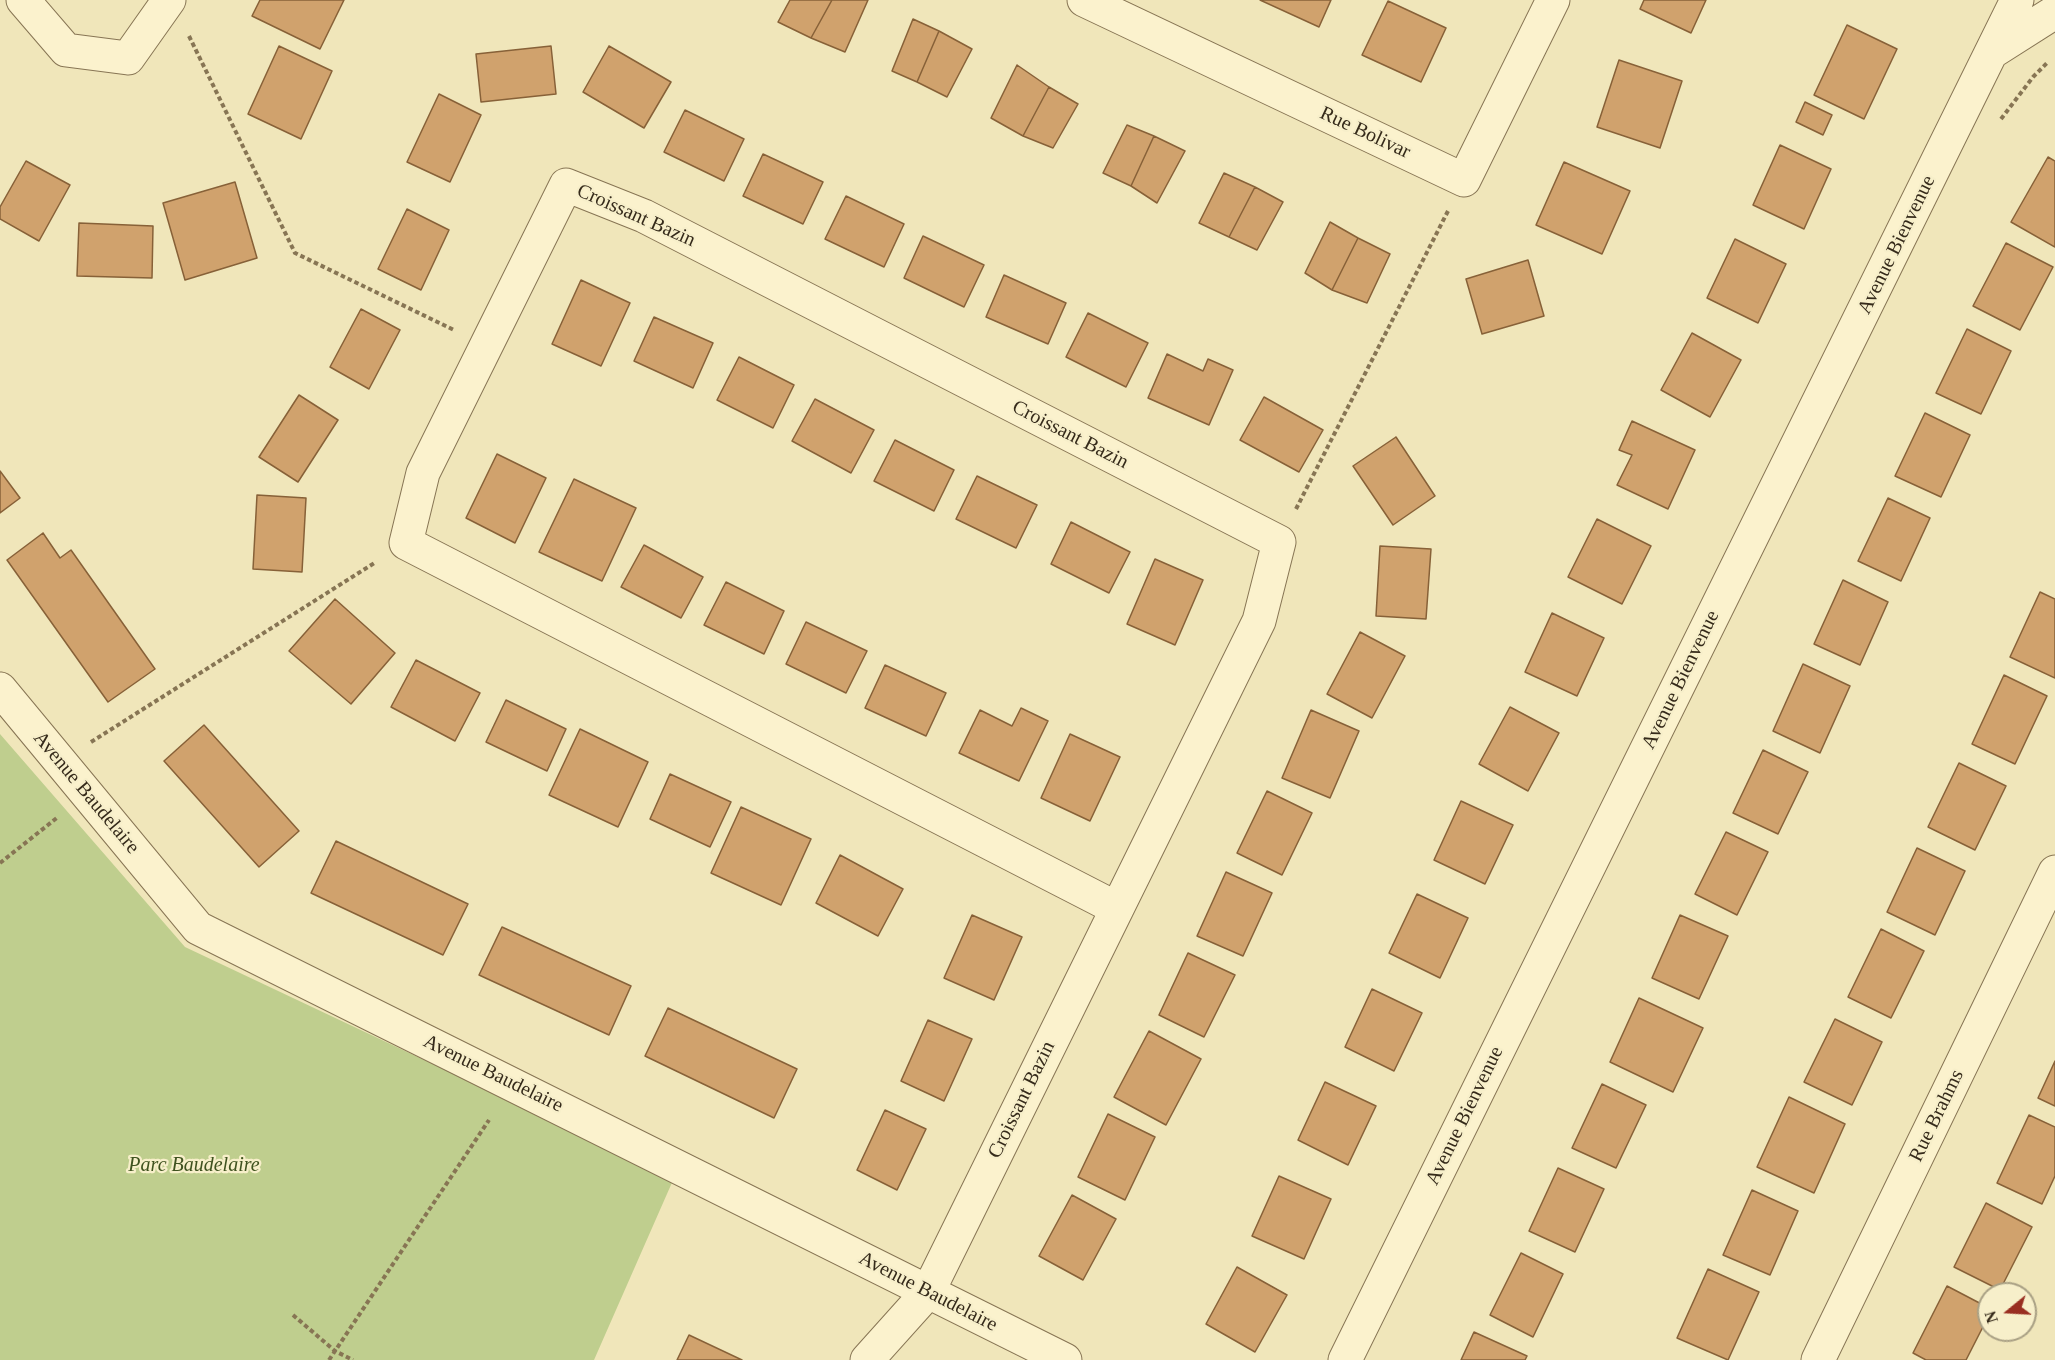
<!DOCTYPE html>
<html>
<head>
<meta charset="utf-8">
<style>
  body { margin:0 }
  #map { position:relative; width:2055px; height:1360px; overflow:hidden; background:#f0e6ba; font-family:"Times New Roman",serif }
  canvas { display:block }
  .north { position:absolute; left:1977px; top:1282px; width:60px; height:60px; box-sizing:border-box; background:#f7efca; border:2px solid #a9a084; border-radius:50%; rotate:252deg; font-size:16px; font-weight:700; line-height:24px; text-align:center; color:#352a1a }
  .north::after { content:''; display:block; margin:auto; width:21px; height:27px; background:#992e21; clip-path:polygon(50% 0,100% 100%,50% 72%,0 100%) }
</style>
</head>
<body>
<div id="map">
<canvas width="2055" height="1360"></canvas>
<div class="north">N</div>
</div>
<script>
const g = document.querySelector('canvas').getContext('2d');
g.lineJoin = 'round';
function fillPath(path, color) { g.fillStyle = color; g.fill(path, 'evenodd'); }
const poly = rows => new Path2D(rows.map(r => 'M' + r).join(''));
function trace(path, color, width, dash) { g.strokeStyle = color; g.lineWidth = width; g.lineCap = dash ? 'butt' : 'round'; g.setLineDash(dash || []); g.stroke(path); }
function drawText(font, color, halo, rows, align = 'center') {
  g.font = font + ' "Times New Roman",serif'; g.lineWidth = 4.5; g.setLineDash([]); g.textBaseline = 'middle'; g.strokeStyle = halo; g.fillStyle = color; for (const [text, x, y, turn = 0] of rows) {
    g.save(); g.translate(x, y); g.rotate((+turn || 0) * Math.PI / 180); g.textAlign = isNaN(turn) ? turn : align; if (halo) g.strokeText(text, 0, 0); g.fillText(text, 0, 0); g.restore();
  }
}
const green = poly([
  [0,734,185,947,674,1178,594,1360,0,1360]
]);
const building = poly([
  [260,0,344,0,320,49,252,16,260,0],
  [790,0,832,0,811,38,778,22,790,0],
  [832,0,868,0,845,52,811,38,832,0],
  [1260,0,1331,0,1319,27,1260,0],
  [1644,0,1706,0,1691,33,1640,9,1644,0],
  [1388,1,1446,28,1421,82,1362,55,1388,1],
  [913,19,939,31,917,82,892,71,913,19],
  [1847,25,1897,49,1864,119,1814,95,1847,25],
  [939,31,972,49,947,97,917,82,939,31],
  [279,46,332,71,301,139,248,114,279,46],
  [551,46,556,94,481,102,476,54,551,46],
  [609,46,671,82,644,128,583,92,609,46],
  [1619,60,1682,81,1660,148,1597,127,1619,60],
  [1017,65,1049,87,1023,136,991,118,1017,65],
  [1049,87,1078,104,1053,148,1023,136,1049,87],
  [439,94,481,115,450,182,407,162,439,94],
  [1805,102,1832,115,1823,135,1796,122,1805,102],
  [685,110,744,139,724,181,664,152,685,110],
  [1127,125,1154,136,1131,186,1103,173,1127,125],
  [1154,136,1185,151,1157,203,1131,186,1154,136],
  [1780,145,1831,169,1804,229,1753,205,1780,145],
  [763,154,823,182,803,224,743,196,763,154],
  [2048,157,2055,161,2055,247,2011,222,2048,157],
  [26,161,70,185,39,241,0,219,0,207,26,161],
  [1564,162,1630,191,1602,254,1536,225,1564,162],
  [1224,173,1255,187,1229,237,1199,223,1224,173],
  [235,182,257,258,185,280,163,203,235,182],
  [1255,187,1283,202,1257,250,1229,237,1255,187],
  [846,196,904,224,884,267,825,239,846,196],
  [407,209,449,230,421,290,378,269,407,209],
  [1330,222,1358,238,1332,290,1305,273,1330,222],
  [79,223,153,226,152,278,77,276,79,223],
  [923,236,984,265,964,307,904,278,923,236],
  [1358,238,1390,254,1367,303,1332,290,1358,238],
  [1735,239,1786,264,1758,323,1707,298,1735,239],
  [2006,243,2053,267,2020,330,1973,306,2006,243],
  [1528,260,1544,316,1482,334,1466,279,1528,260],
  [1004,275,1066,303,1048,344,986,317,1004,275],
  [581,280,630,303,601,366,552,344,581,280],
  [361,309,400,330,369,389,330,367,361,309],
  [1088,313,1148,343,1126,387,1066,357,1088,313],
  [654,317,713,343,693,388,634,361,654,317],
  [1967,329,2011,351,1981,414,1936,393,1967,329],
  [1692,333,1741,360,1710,417,1661,390,1692,333],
  [1167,354,1203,371,1208,359,1233,370,1209,425,1148,398,1167,354],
  [739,357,794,385,773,428,717,400,739,357],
  [299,395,338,420,298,482,259,457,299,395],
  [1264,397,1323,430,1299,472,1240,440,1264,397],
  [815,399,874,430,851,473,792,441,815,399],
  [1925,413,1970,435,1941,497,1895,476,1925,413],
  [1632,421,1695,450,1668,509,1617,485,1632,455,1619,450,1632,421],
  [1396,437,1435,496,1393,525,1353,466,1396,437],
  [895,440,954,470,934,511,874,481,895,440],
  [497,454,546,478,515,543,466,518,497,454],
  [0,471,20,498,0,513,0,471],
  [977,476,1037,505,1016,548,956,519,977,476],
  [574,479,636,508,602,581,539,552,574,479],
  [257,495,306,498,302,572,253,569,257,495],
  [1888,498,1930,518,1901,581,1858,561,1888,498],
  [1597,519,1651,546,1622,604,1568,577,1597,519],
  [1071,522,1130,552,1109,593,1051,564,1071,522],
  [43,533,60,558,71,550,155,669,108,702,7,560,43,533],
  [644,545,703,577,681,618,621,587,644,545],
  [1380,546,1431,549,1426,619,1376,616,1380,546],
  [1155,559,1203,580,1175,645,1127,624,1155,559],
  [1843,580,1888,602,1860,665,1814,644,1843,580],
  [726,582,784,611,764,654,704,625,726,582],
  [2040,592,2055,599,2055,678,2010,657,2040,592],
  [335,599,395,653,351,704,289,651,335,599],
  [1552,613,1604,638,1577,696,1525,672,1552,613],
  [806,622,867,651,846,693,786,664,806,622],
  [1360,632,1405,656,1372,718,1327,694,1360,632],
  [416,660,480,693,455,741,391,707,416,660],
  [1803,664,1850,686,1820,753,1773,731,1803,664],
  [885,665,946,693,926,736,865,708,885,665],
  [2004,675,2047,696,2015,764,1972,744,2004,675],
  [506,700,566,729,547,771,486,742,506,700],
  [1510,707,1559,733,1528,791,1479,764,1510,707],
  [1021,708,1048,721,1019,781,959,753,980,710,1012,726,1021,708],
  [1311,710,1359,731,1330,798,1282,778,1311,710],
  [204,725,299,831,259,867,164,761,204,725],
  [580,729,648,762,618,827,549,795,580,729],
  [1070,734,1120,757,1090,821,1041,798,1070,734],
  [1763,750,1808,772,1778,834,1733,813,1763,750],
  [1959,763,2006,786,1975,850,1928,827,1959,763],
  [670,774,731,802,710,847,650,819,670,774],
  [1267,791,1312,813,1282,875,1237,853,1267,791],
  [1461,801,1513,825,1485,884,1434,860,1461,801],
  [741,807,811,839,781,905,711,873,741,807],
  [1726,832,1768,852,1737,915,1695,894,1726,832],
  [336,841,468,904,443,955,311,893,336,841],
  [1917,848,1965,871,1935,935,1887,912,1917,848],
  [840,855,903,889,878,936,816,903,840,855],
  [1226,872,1272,893,1243,956,1197,936,1226,872],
  [1417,894,1468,918,1440,978,1389,953,1417,894],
  [972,915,1022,937,994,1000,944,978,972,915],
  [1680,915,1728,936,1699,999,1652,978,1680,915],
  [502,927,631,986,609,1035,479,975,502,927],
  [1881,929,1924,951,1891,1018,1848,997,1881,929],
  [1188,953,1235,975,1204,1037,1159,1015,1188,953],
  [1372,989,1422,1013,1394,1071,1345,1047,1372,989],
  [1639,998,1703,1028,1673,1092,1610,1062,1639,998],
  [668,1008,797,1069,774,1118,645,1056,668,1008],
  [1835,1019,1882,1042,1852,1105,1804,1082,1835,1019],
  [928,1020,972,1039,944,1101,901,1081,928,1020],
  [1149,1031,1201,1059,1166,1125,1114,1097,1149,1031],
  [2055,1061,2055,1106,2038,1098,2055,1061],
  [1325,1082,1376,1106,1348,1165,1298,1140,1325,1082],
  [1602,1084,1646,1105,1616,1168,1572,1148,1602,1084],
  [1789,1097,1845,1124,1814,1193,1757,1167,1789,1097],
  [885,1110,926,1129,897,1190,857,1170,885,1110],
  [1108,1114,1155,1137,1125,1200,1078,1177,1108,1114],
  [2029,1115,2055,1127,2055,1176,2042,1204,1997,1183,2029,1115],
  [1558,1168,1604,1189,1575,1252,1529,1231,1558,1168],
  [1279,1176,1331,1199,1304,1259,1252,1236,1279,1176],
  [1752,1190,1798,1211,1770,1275,1723,1255,1752,1190],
  [1072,1195,1116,1219,1083,1280,1039,1256,1072,1195],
  [1986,1203,2032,1227,2000,1290,1954,1267,1986,1203],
  [1521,1253,1563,1274,1533,1337,1490,1315,1521,1253],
  [1237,1267,1287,1295,1255,1352,1206,1324,1237,1267],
  [1708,1269,1759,1292,1728,1360,1677,1338,1708,1269],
  [1947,1286,1989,1308,1989,1315,1966,1360,1926,1360,1913,1353,1947,1286],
  [1474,1332,1527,1356,1525,1360,1461,1360,1474,1332],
  [689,1335,742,1360,677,1360,689,1335]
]);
const path = poly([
  [189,36,295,253,454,330],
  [2001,119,2033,77,2048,62],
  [1296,509,1448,211],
  [91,742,376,562],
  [0,863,58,817],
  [293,1315,335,1351,353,1360],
  [329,1360,489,1120]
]);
const minor = poly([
  [23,0,66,50,128,58,169,0],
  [1084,0,1464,180,1553,0],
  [1992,52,2055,12],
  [0,689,198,928,1065,1360],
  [867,1360,928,1292,1259,621,1279,542,644,216,566,185,423,473,406,543,1116,908],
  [1345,1360,2017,0],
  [1818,1360,2055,872]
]);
const streetNames = [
  ["Rue Bolivar",1365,133,25],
  ["Croissant Bazin",636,216,24],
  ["Avenue Bienvenue",1897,245,-64],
  ["Croissant Bazin",1070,435,27],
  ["Avenue Bienvenue",1681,680,-64],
  ["Avenue Baudelaire",86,793,50],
  ["Avenue Baudelaire",493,1074,26],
  ["Croissant Bazin",1022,1100,-64],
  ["Avenue Bienvenue",1465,1116,-64],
  ["Rue Brahms",1937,1116,-64],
  ["Avenue Baudelaire",928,1292,27]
];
const parkNames = [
  ["Parc Baudelaire",194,1166]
];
fillPath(green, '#bfce8e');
fillPath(building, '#d0a26d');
trace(building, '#876138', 1.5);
trace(minor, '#877554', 35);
trace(path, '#877554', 4, [4.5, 3]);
trace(minor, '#fbf2cd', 33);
drawText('20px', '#352a1a', '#f7efca', streetNames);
drawText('italic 20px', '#3f521f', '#f7efca', parkNames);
</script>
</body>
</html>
